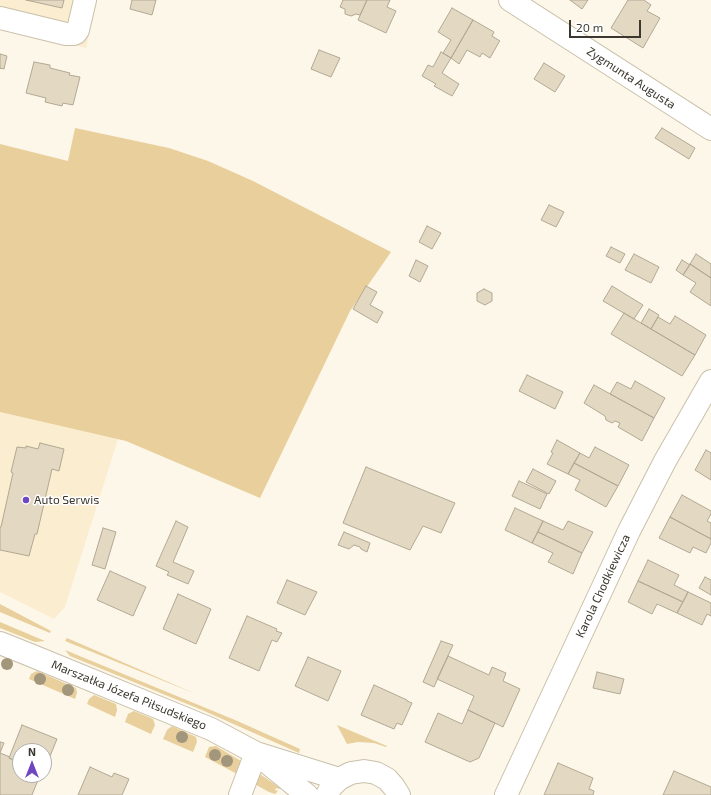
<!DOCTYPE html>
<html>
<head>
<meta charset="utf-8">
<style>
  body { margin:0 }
  #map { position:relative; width:711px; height:795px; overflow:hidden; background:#fdf7ea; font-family:"Exo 2",sans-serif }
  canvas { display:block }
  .north { position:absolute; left:12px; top:743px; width:40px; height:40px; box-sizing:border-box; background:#fff; border:1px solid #b1afab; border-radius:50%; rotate:0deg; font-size:11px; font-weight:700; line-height:16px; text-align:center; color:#3b372e }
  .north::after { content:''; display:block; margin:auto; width:14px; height:18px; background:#6f46bf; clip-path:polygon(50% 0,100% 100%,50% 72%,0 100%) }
  .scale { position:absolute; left:569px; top:20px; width:72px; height:18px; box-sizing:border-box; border:2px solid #3b372e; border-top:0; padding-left:5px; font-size:12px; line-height:14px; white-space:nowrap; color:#3b372e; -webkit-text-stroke:3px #fff; paint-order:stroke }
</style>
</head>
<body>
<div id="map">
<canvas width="711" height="795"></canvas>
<div class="north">N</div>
<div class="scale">20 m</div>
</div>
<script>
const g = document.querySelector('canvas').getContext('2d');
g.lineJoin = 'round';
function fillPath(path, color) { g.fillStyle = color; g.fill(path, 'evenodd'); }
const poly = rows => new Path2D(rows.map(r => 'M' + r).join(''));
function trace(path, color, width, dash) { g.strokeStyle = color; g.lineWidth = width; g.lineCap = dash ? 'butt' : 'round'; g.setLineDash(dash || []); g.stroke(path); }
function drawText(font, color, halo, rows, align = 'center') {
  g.font = font + ' "Exo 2",sans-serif'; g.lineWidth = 3; g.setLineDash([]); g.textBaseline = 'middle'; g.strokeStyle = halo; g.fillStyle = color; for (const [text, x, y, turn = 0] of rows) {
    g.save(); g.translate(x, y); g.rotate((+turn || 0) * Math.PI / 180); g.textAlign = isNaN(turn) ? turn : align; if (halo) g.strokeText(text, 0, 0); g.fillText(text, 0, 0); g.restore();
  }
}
const built = poly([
  [0,0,97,0,86,48,0,27],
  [0,412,118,439,65,607,54,619,0,592]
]);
const green = poly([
  [75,128,169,148,208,161,253,181,391,252,350,311,260,498,126,441,0,412,0,144,68,161],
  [0,604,51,631,50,633,0,612],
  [0,622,45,641,35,642,0,628],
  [67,638,196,694,65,641],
  [65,650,235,720,300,749,299,753,202,710,70,656],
  [37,671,76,688,77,693,75,699,29,679,31,674],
  [94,695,116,704,117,710,115,717,87,704,89,699],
  [134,711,153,719,155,725,151,734,125,722,128,714],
  [337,725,387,746,386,747,374,743,358,742,347,744],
  [172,726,196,737,197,742,193,752,163,739,167,730],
  [216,746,241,761,242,769,239,775,205,757,209,747],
  [257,772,280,788,279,789,276,788,275,790,278,791,275,794,269,792,249,781]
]);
const building = poly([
  [26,0,64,0,62,8,26,0],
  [132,0,156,0,152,15,130,9,132,0],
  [343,0,367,0,360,15,356,14,351,16,345,14,345,9,340,7,343,0],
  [367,0,390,0,387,7,396,11,386,33,358,20,367,0],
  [570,0,588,0,582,9,570,0],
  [628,0,644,0,651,5,647,11,660,18,643,48,611,28,628,0],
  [452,8,473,20,451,58,443,53,451,40,438,32,452,8],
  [473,20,494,32,492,36,500,41,499,42,490,58,482,53,480,57,467,50,459,64,451,58,473,20],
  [319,50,340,58,331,77,311,69,319,50],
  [441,52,451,58,442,73,459,84,452,96,434,86,436,84,422,76,428,65,433,67,441,52],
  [0,54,7,56,4,69,0,68,0,69,0,54],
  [34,62,50,65,50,68,70,73,69,75,80,77,73,105,63,103,62,106,45,102,46,98,26,93,34,62],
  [544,63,565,76,555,92,534,79,544,63],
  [662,128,695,148,689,159,655,138,662,128],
  [549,205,564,212,556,227,541,220,549,205],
  [427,226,441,233,432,249,419,242,427,226],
  [611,247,625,254,620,263,606,256,611,247],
  [634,254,659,267,651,283,625,270,634,254],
  [696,254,711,264,711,278,690,264,696,254],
  [416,260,428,266,420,282,409,276,416,260],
  [682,260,690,265,683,275,676,270,682,260],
  [690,264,711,278,711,306,690,292,696,283,683,275,690,264],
  [366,286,377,292,370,305,383,312,377,323,353,309,366,286],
  [612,286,643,305,634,319,603,301,612,286],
  [484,289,492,293,492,301,485,305,477,301,477,293,484,289],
  [649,309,659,315,651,329,641,323,649,309],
  [624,313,695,355,682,376,611,334,624,313],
  [675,316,706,335,695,355,651,329,658,317,670,324,675,316],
  [527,375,563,392,555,409,519,391,527,375],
  [635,381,665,398,654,418,610,394,617,382,631,389,635,381],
  [594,385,654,418,642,441,618,427,620,423,615,421,612,423,606,420,605,416,584,403,594,385],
  [557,440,580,453,568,474,547,464,553,453,551,452,557,440],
  [40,443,64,449,59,471,52,469,37,534,35,534,29,556,0,550,0,527,1,527,13,473,11,472,17,447,26,448,26,446,38,449,40,443],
  [595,447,629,465,618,486,574,463,580,453,589,458,595,447],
  [706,450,711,453,711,480,695,470,706,450],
  [574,463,618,486,606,507,575,490,580,480,568,474,574,463],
  [366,467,455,503,441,533,423,526,410,550,343,523,366,467],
  [533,469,556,481,549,494,526,482,533,469],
  [519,481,547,494,540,509,512,496,519,481],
  [682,495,711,511,711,514,707,521,711,523,711,539,670,517,682,495],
  [515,508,543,521,532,543,505,530,515,508],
  [670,517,711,539,711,543,706,553,693,547,690,553,659,538,670,517],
  [176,521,188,527,173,562,194,571,188,584,167,575,169,572,156,566,176,521],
  [543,521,563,530,568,521,593,532,582,553,538,532,543,521],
  [103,528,116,532,105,569,92,565,103,528],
  [344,532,370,543,367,552,361,549,360,547,354,545,349,549,338,545,344,532],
  [538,532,582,553,573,574,548,562,553,553,532,543,538,532],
  [648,560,679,575,674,585,688,592,683,602,638,581,648,560],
  [110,571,146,587,133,616,97,600,110,571],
  [705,577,711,580,711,595,699,588,705,577],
  [287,580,317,592,305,615,277,603,287,580],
  [638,581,683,602,677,613,657,604,652,614,628,602,638,581],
  [688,592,711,603,711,616,707,614,702,625,677,613,688,592],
  [178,594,211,609,196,644,163,629,178,594],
  [247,616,277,629,276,631,282,633,277,642,272,640,259,671,229,658,247,616],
  [441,641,453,645,434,687,423,682,441,641],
  [448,656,489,675,492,667,506,673,503,681,520,689,503,727,468,710,474,696,437,679,448,656],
  [308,657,341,671,328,701,295,686,308,657],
  [597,672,624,679,620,694,593,688,597,672],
  [374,685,407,700,407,701,412,703,402,725,397,723,394,729,361,715,374,685],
  [468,710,495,723,479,758,470,762,425,742,438,713,462,724,468,710],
  [22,725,57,739,44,771,44,751,20,751,20,763,9,758,22,725],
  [0,742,4,743,0,753,10,757,9,758,20,763,20,775,40,775,32,795,0,795,0,742],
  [558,763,593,778,589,789,594,791,593,795,544,795,558,763],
  [90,767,112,777,114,773,129,779,122,795,78,795,90,767],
  [674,771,711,787,711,795,663,795,674,771]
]);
const minor = poly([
  [510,0,711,129],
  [0,18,66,34,73,34,76,33,78,30,85,0],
  [0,643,35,657,211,729,256,753,339,779],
  [264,760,307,795],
  [240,795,256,753],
  [327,795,331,787,339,779,351,773,364,771,376,773,387,779,394,787,399,795],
  [506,795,629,531,665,461,711,381]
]);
const trees = [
  [7,664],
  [40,679],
  [68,690],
  [182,737],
  [215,755],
  [227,761]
];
const markers = [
  [26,500,4,"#6f46bf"]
];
const streetNames = [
  ["Zygmunta Augusta",631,78,33],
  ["Karola Chodkiewicza",603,586,-65],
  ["Marszałka Józefa Piłsudskiego",129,695,22]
];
const poiNames = [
  ["Auto Serwis",34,500]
];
fillPath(built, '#fbedcf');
fillPath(green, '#e8cf9b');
fillPath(building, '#e3d8c2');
trace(building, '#b2a893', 1);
trace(minor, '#cac0aa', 24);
trace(minor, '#fff', 22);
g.fillStyle = '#a2967d';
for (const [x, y] of trees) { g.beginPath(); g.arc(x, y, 6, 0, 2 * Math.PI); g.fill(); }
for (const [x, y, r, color] of markers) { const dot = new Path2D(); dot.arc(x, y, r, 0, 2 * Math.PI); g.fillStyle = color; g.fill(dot); trace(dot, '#fff', 1.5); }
drawText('12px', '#3b372e', '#fff', streetNames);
drawText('12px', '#3b372e', '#fff', poiNames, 'left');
</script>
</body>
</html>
